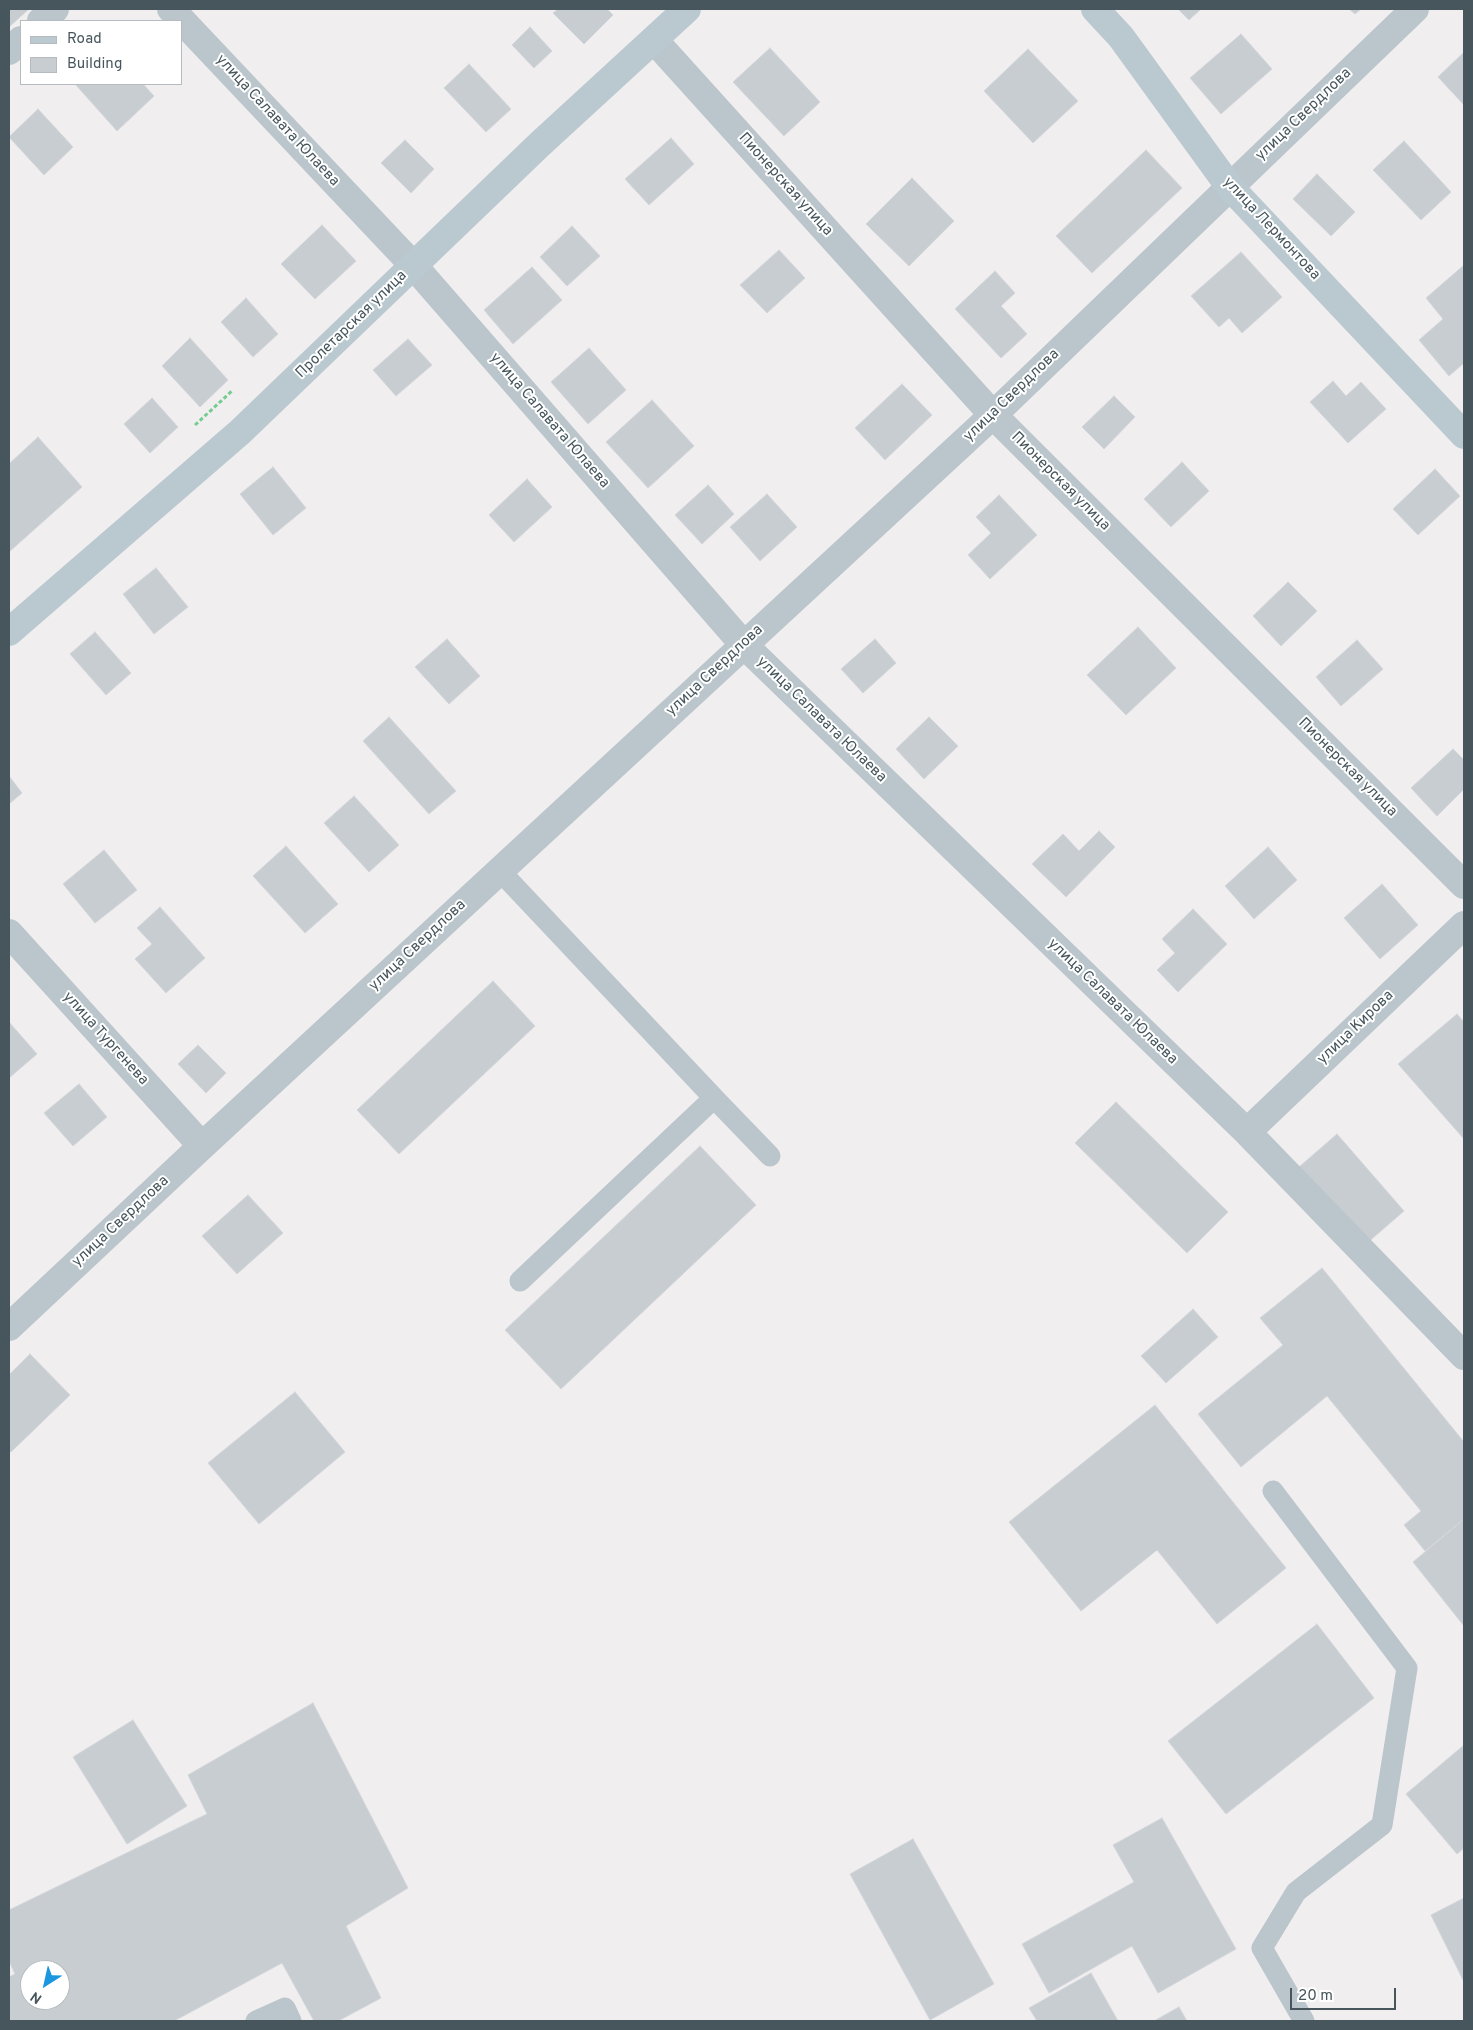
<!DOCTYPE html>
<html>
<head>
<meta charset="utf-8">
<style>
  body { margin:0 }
  #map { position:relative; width:1473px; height:2030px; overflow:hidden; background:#f1eeef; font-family:Overpass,sans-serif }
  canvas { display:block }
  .frame { position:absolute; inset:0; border:10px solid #46565c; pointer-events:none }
  .legend { position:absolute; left:20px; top:20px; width:162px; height:65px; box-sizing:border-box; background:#fff; border:1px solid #b5bbbe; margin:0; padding:6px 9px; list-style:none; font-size:15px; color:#46565c }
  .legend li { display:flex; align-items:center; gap:10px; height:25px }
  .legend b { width:25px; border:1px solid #b5bbbe }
  .north { position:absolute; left:20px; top:1960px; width:50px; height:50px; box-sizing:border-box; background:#fff; border:1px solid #b5bbbe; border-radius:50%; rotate:215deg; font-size:14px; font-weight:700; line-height:20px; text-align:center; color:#46565c }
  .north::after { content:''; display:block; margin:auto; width:18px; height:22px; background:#1a97df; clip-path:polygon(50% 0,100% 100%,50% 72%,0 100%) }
  .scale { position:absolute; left:1290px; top:1988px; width:106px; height:22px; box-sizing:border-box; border:2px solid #46565c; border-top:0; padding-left:6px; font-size:15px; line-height:18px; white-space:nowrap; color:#46565c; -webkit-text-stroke:4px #fff; paint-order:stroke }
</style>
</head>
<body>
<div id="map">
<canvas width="1473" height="2030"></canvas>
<div class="frame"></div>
<ul class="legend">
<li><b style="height:6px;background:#bac9d0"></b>Road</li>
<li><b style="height:14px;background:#c8cdd1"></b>Building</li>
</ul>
<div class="north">N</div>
<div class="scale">20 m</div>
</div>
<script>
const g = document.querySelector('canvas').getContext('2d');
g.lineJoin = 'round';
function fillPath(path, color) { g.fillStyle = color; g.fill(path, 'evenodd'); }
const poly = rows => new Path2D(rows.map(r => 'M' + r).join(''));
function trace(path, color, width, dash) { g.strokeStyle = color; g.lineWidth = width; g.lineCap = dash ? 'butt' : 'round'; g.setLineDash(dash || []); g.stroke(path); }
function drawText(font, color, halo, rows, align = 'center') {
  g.font = font + ' Overpass,sans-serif'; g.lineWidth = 4; g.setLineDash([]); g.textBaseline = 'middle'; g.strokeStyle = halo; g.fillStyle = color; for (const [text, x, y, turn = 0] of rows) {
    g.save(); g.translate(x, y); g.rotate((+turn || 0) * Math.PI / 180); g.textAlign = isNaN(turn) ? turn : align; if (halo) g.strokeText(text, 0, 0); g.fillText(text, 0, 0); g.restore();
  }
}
const building = poly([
  [9,9,29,9,9,27,9,9],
  [558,9,607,9,613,15,584,44,553,13,558,9],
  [1178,9,1201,9,1189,20,1178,9],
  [1349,9,1361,9,1355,14,1349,9],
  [530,27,552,51,534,68,512,45,530,27],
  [1241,34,1272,69,1221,114,1190,78,1241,34],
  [770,48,820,102,784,136,733,82,770,48],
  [1028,49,1078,101,1033,143,984,91,1028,49],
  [1464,52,1464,105,1438,77,1464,52],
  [469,64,511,109,486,132,444,88,469,64],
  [75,84,143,84,154,96,117,131,75,84],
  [38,109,73,147,44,175,9,137,38,109],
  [671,138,694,164,649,205,625,179,671,138],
  [405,140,434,169,411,193,381,163,405,140],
  [1404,141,1451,192,1421,220,1373,170,1404,141],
  [1146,150,1182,188,1092,273,1056,236,1146,150],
  [1317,174,1355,212,1331,236,1293,199,1317,174],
  [912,178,954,221,909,266,866,224,912,178],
  [322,225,356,261,315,299,281,264,322,225],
  [572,226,600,256,567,286,540,257,572,226],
  [779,250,805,278,767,313,740,285,779,250],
  [1241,252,1282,297,1242,333,1229,318,1219,327,1191,296,1241,252],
  [1464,265,1464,363,1449,376,1419,340,1443,319,1426,298,1464,265],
  [532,267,562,300,513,344,484,310,532,267],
  [995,271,1015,293,1001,306,1027,334,1001,358,955,309,995,271],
  [246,298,278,334,253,357,221,322,246,298],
  [190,338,228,380,200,407,162,366,190,338],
  [408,339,432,365,396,396,373,370,408,339],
  [589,348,626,390,588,424,551,382,589,348],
  [1333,381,1346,396,1361,382,1386,409,1348,443,1310,402,1333,381],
  [902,384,932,415,885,460,855,428,902,384],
  [1114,396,1135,417,1104,449,1082,427,1114,396],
  [152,398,178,427,150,453,124,424,152,398],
  [652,400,694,446,648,488,606,442,652,400],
  [38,437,82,487,9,552,9,464,38,437],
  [1182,462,1209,491,1171,527,1144,499,1182,462],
  [273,467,306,508,273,535,240,494,273,467],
  [1435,469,1460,496,1418,535,1393,509,1435,469],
  [527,479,552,507,514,542,489,515,527,479],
  [708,485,734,514,702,544,675,515,708,485],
  [767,494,797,527,760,561,730,527,767,494],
  [999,495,1037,535,990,579,968,555,991,533,976,517,999,495],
  [156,568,188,607,154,634,123,594,156,568],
  [1288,582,1317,611,1281,646,1253,616,1288,582],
  [1138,627,1176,668,1126,715,1087,675,1138,627],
  [95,632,131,673,106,695,70,654,95,632],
  [447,639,480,676,449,704,415,667,447,639],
  [875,639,896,663,863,693,841,669,875,639],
  [1357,640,1383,669,1341,706,1316,677,1357,640],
  [389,717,456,791,429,814,363,741,389,717],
  [929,717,958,746,924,779,896,749,929,717],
  [1453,749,1464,760,1464,789,1437,816,1411,788,1453,749],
  [9,776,22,793,9,804,9,776],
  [354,796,399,845,369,872,324,823,354,796],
  [1099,831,1115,847,1066,897,1032,864,1063,834,1079,851,1099,831],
  [286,846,338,904,305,933,253,876,286,846],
  [1268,847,1297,880,1254,919,1225,886,1268,847],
  [104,850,137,890,95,923,63,884,104,850],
  [1382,884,1418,925,1380,959,1344,918,1382,884],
  [160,907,205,958,166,993,135,959,152,944,137,928,160,907],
  [1193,909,1227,944,1178,992,1157,970,1175,953,1162,939,1193,909],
  [493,981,535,1026,399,1154,357,1110,493,981],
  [1457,1014,1464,1022,1464,1139,1398,1064,1457,1014],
  [9,1022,37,1054,9,1078,9,1022],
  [198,1045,226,1073,206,1093,178,1064,198,1045],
  [79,1084,107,1117,73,1146,44,1113,79,1084],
  [1116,1102,1228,1212,1187,1253,1075,1143,1116,1102],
  [1337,1134,1404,1211,1366,1244,1299,1167,1337,1134],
  [700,1146,756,1205,561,1389,505,1330,700,1146],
  [248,1195,283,1233,237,1274,202,1236,248,1195],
  [1322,1268,1464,1442,1464,1519,1425,1551,1404,1525,1421,1511,1327,1396,1241,1467,1198,1414,1283,1345,1260,1318,1322,1268],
  [1193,1309,1218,1337,1166,1383,1141,1356,1193,1309],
  [30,1354,70,1395,11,1452,9,1450,9,1375,30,1354],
  [295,1392,345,1452,259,1524,208,1463,295,1392],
  [1155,1405,1286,1568,1217,1624,1157,1550,1081,1611,1009,1522,1155,1405],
  [1464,1519,1464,1626,1413,1562,1464,1519],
  [1317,1624,1374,1698,1226,1814,1168,1741,1317,1624],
  [313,1703,408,1888,346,1926,381,1998,338,2021,314,2021,282,1963,174,2021,9,2021,9,1977,15,1974,9,1961,9,1910,207,1814,188,1775,313,1703],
  [30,1970,60,1970,60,2000,30,2000,30,1970],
  [133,1720,187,1806,127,1844,73,1757,133,1720],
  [1464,1745,1464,1848,1457,1854,1406,1794,1464,1745],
  [1162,1818,1236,1949,1158,1993,1132,1946,1049,1993,1022,1944,1134,1882,1113,1845,1162,1818],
  [913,1839,994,1984,930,2020,850,1874,913,1839],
  [1464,1898,1464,1982,1431,1915,1464,1898],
  [1091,1973,1118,2021,1037,2021,1029,2008,1091,1973],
  [1179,2007,1187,2021,1154,2021,1179,2007]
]);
const path = poly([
  [195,425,233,390]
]);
const lane = poly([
  [500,871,714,1098,520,1281],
  [714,1098,770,1156],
  [1273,1491,1407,1668,1382,1825,1296,1892,1262,1948,1304,2021],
  [256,2021,285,2008,291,2021]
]);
const street = poly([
  [171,9,413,265,744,645,1247,1132,1464,1356],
  [41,21,55,9],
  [654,40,993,415,1464,885],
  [9,51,21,40],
  [9,933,202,1146],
  [1247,1132,1464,925],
  [9,1327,202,1146,993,415,1415,9]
]);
const secondary = poly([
  [1095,9,1121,37,1229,186,1464,435],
  [9,632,240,432,540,144,687,9]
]);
const streetNames = [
  ["улица Свердлова",1304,115,-44],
  ["улица Салавата Юлаева",277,121,47],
  ["Пионерская улица",785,185,48],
  ["улица Лермонтова",1271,229,47],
  ["Пролетарская улица",352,325,-44],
  ["улица Свердлова",1012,396,-44],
  ["улица Салавата Юлаева",549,421,49],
  ["Пионерская улица",1060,482,45],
  ["улица Свердлова",715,671,-43],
  ["улица Салавата Юлаева",821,720,44],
  ["Пионерская улица",1347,768,45],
  ["улица Свердлова",418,946,-43],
  ["улица Салавата Юлаева",1112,1002,44],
  ["улица Кирова",1356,1028,-44],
  ["улица Тургенева",105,1039,48],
  ["улица Свердлова",121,1222,-43]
];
fillPath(building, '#c8cdd1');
trace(building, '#d2d6da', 1);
trace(path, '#75cc90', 3, [4, 2.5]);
trace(lane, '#bac6cb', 21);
trace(street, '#bac6cb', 28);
trace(secondary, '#bac9d0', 28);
drawText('15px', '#46565c', '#fff', streetNames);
</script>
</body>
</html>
